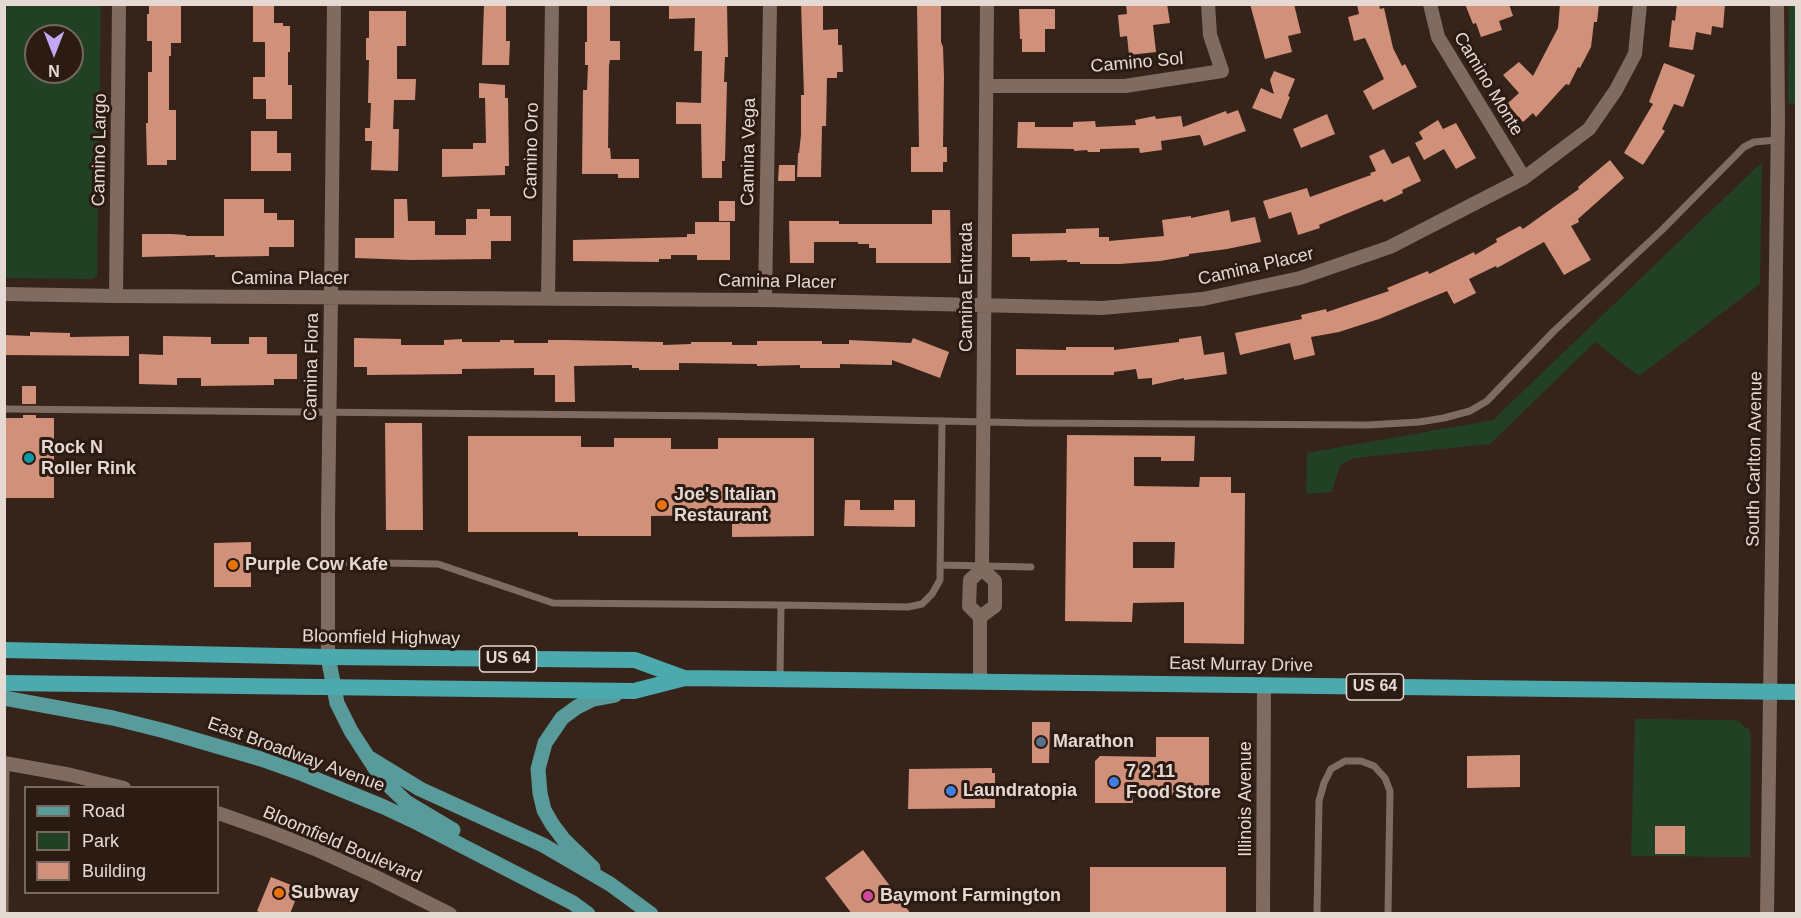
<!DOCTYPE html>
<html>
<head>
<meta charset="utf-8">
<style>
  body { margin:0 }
  #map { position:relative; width:1801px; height:918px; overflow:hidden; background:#36241b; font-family:Helvetica,sans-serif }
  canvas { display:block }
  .frame { position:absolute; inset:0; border:6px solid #e5d9d3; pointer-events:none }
  .legend { position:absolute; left:24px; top:786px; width:195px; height:108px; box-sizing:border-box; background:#2c1b12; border:2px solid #76675f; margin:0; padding:8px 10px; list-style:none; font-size:18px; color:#e5d9d3 }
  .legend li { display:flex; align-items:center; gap:12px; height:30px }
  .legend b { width:30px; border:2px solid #76675f }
  .north { position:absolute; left:24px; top:24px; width:60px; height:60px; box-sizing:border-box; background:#2c1b12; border:2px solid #76675f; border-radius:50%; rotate:180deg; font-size:16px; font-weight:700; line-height:24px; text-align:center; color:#e5d9d3 }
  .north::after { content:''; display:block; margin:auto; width:21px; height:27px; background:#c2a8f2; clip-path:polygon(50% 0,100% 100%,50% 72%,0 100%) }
</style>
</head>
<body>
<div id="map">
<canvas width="1801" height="918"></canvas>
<div class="frame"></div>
<ul class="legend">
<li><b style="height:8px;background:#599a9b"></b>Road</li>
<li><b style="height:16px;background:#224023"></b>Park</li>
<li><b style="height:16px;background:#d1907a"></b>Building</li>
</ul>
<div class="north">N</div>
</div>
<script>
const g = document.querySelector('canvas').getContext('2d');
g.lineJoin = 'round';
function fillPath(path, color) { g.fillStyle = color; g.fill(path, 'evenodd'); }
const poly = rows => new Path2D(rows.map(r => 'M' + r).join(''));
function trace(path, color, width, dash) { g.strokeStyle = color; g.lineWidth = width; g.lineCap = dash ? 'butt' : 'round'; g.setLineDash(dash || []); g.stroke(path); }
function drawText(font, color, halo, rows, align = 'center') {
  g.font = font + ' Helvetica,sans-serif'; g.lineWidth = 6; g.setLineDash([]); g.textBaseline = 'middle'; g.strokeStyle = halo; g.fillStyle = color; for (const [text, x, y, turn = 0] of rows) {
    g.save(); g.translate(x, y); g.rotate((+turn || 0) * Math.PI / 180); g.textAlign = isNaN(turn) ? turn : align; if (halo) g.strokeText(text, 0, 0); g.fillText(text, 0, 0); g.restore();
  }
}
const green = poly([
  [5,4,101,5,97,276,93,279,5,278],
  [36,36,72,36,72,72,36,72],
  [1789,5,1796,5,1796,104,1788,103],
  [1762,162,1760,284,1639,376,1595,342,1490,444,1354,458,1340,465,1332,492,1306,494,1307,453,1493,420],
  [1635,719,1735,720,1740,722,1745,728,1748,727,1751,736,1750,857,1631,856]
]);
const building = poly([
  [149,4,181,4,181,43,171,43,171,56,169,56,169,110,176,110,176,160,167,160,167,165,147,165,146,123,148,123,148,72,152,72,152,41,147,41,147,14,149,14],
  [253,4,274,4,274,23,283,23,283,26,290,26,290,52,288,52,288,85,292,85,292,119,266,119,266,99,253,99,253,77,265,77,265,42,253,42],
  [484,4,506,4,506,41,510,41,509,65,482,65],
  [587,4,610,4,610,41,620,41,620,60,610,60,609,65,608,148,610,148,611,159,639,159,639,178,618,178,618,174,582,174,583,90,587,90,588,65,585,65,585,42,587,42],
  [669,4,727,4,728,57,725,57,724,82,727,82,725,161,722,161,722,178,702,178,701,124,676,124,676,102,701,103,702,51,694,51,695,18,669,19],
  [801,4,823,4,823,30,838,29,838,45,842,45,843,72,837,72,837,78,827,78,826,126,822,126,821,177,797,177,798,153,799,153,801,135,801,95,804,95],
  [917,4,941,4,941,42,943,47,944,77,943,147,947,147,947,162,943,162,943,172,911,172,911,147,919,147],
  [1126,4,1167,4,1170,23,1153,25,1156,52,1129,55,1127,36,1120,37,1118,15,1127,14],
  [1250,4,1294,4,1301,33,1288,36,1292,52,1265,59],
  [1357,4,1379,4,1380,9,1384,8,1393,48,1402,66,1405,64,1417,87,1373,110,1363,91,1384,79,1365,38,1354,41,1348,17,1359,14],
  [1465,4,1509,4,1513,16,1499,21,1502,30,1481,37,1476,23,1473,24],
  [1560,4,1599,4,1597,22,1594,22,1591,47,1580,68,1578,67,1569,85,1566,84,1536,117,1533,113,1523,122,1507,104,1519,93,1503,75,1519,62,1533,76,1558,28],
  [1677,4,1725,4,1723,28,1712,26,1711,35,1696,32,1693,50,1669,47,1672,20,1675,21],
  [1019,9,1055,9,1055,29,1045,29,1045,52,1022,52,1022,39,1020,39],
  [369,11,406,11,406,46,397,46,397,79,416,79,415,100,394,100,393,129,399,129,398,171,371,170,372,141,365,141,365,128,370,128,371,103,368,103,369,60,366,60,366,38,369,38],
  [1664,63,1695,75,1683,107,1674,104,1662,129,1665,131,1643,165,1624,153,1653,104,1649,102],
  [1274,71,1295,79,1288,96,1290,97,1281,119,1252,108,1261,88,1274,94,1270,80],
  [479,83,505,85,505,98,508,98,509,166,505,166,505,175,442,177,442,149,473,149,473,143,486,143,485,98,479,98],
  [1238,110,1246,131,1204,146,1200,135,1161,141,1162,150,1140,153,1139,148,1100,149,1100,152,1088,152,1087,150,1074,151,1074,149,1017,148,1018,122,1035,122,1035,127,1073,127,1073,122,1095,121,1096,127,1136,125,1135,120,1155,116,1156,119,1181,116,1183,127,1226,111,1227,114],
  [1327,114,1335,134,1301,148,1293,129],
  [1438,120,1443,129,1456,123,1476,158,1456,169,1444,149,1424,160,1415,143,1423,139,1419,132],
  [251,131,277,131,277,153,291,153,291,171,251,171],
  [1384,149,1392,164,1409,156,1421,181,1402,190,1403,193,1384,202,1382,199,1319,225,1320,228,1298,235,1291,212,1269,219,1263,201,1307,188,1310,197,1371,175,1370,173,1376,171,1369,156],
  [1610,160,1624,178,1578,219,1579,222,1571,226,1591,260,1564,275,1544,242,1497,268,1496,266,1469,279,1476,293,1454,304,1447,291,1379,319,1339,332,1311,337,1315,355,1294,360,1290,343,1240,355,1235,333,1302,319,1301,315,1326,309,1327,312,1389,291,1387,288,1428,271,1429,274,1474,252,1475,255,1497,242,1496,239,1520,226,1523,229,1579,189,1578,187],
  [779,165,795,165,795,181,778,181],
  [224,199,264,199,264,213,277,213,277,220,294,220,294,247,269,247,269,256,215,257,215,255,142,257,142,234,171,234,186,235,186,236,224,236],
  [394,199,407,199,408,221,435,221,435,235,466,235,466,219,477,219,477,209,490,209,490,216,511,216,511,241,491,241,491,259,410,260,355,258,355,238,394,238],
  [719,201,735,201,735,221,719,221],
  [932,210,950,210,951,263,876,263,876,248,869,248,869,244,858,244,858,242,814,242,814,263,790,263,789,221,839,221,839,224,932,224],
  [1229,210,1231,222,1255,217,1261,242,1227,249,1189,254,1189,256,1160,261,1120,264,1080,264,1080,262,1067,262,1067,260,1030,261,1030,257,1012,257,1012,234,1066,233,1066,229,1099,228,1099,237,1109,237,1109,241,1164,236,1162,220,1191,216,1191,218],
  [695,222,730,222,730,260,697,260,697,255,671,255,671,259,659,259,659,262,573,261,573,240,687,237,687,234,695,234],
  [30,332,70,333,70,337,129,336,129,356,4,355,4,335,30,336],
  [163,336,211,337,211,344,249,344,249,337,267,337,267,354,297,354,297,379,274,379,274,385,201,386,201,378,177,378,177,385,139,384,139,354,163,355],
  [1201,336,1204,355,1224,352,1227,374,1184,380,1184,378,1152,385,1152,378,1138,379,1136,369,1114,372,1114,375,1016,375,1016,349,1066,350,1066,347,1114,347,1114,350,1179,342,1179,339],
  [354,338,401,339,401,345,444,345,444,340,462,339,462,342,500,342,500,340,514,340,514,343,548,343,548,340,565,340,663,342,663,345,691,344,691,342,732,342,732,345,757,345,757,341,822,341,822,344,849,344,849,340,911,343,913,338,949,352,940,378,892,360,892,365,840,364,840,368,800,368,800,365,757,366,757,364,679,363,679,370,639,370,639,368,632,368,632,365,574,366,575,402,555,402,555,375,534,375,534,368,462,369,462,374,367,375,367,367,354,367],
  [22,386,36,386,36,404,22,404],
  [23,415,36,415,36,418,54,418,54,498,4,498,4,418,23,418],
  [385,423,422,423,423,530,386,530],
  [1067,435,1195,436,1194,461,1161,461,1161,457,1134,457,1134,486,1199,487,1200,477,1231,477,1231,493,1245,493,1244,644,1184,643,1184,602,1133,603,1132,622,1065,621],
  [1133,542,1175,542,1174,568,1133,568],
  [468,436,581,436,581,447,614,447,614,438,671,438,671,449,718,449,718,438,814,438,814,536,732,537,732,515,651,516,651,536,578,536,578,532,468,532],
  [845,500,860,500,860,510,894,510,894,500,915,500,915,527,844,526],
  [251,542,251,587,214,587,214,543],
  [1032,722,1050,722,1049,763,1032,763],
  [1156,737,1209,737,1209,794,1133,795,1133,803,1095,803,1095,761,1100,756,1156,757],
  [1520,755,1520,787,1467,788,1467,756],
  [992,768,992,773,995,773,995,808,908,809,909,769],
  [1655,826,1685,826,1685,854,1655,854],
  [863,850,911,914,852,914,825,878],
  [1090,867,1226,867,1226,914,1090,914],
  [271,877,296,887,291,899,295,901,290,914,264,914,257,911]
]);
const service = poly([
  [4,409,716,416,1032,423,1368,425,1419,422,1444,418,1470,411,1487,401,1554,331,1662,230,1744,147,1754,142,1777,140],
  [328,562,438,564,553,603,781,605,780,679],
  [940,565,1031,567],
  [781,605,908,607,922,604,932,594,940,580,942,421],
  [5,914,6,764],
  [1317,914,1319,801,1324,783,1331,769,1345,761,1361,761,1374,766,1385,778,1390,791,1388,914]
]);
const minor = poly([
  [1430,4,1438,37,1524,178],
  [986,86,1125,86,1222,71,1210,35,1208,4],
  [4,294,116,296,765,300,1102,308,1203,299,1300,278,1390,247,1524,178,1589,129,1616,90,1635,54,1640,4],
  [116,296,119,4],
  [548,298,552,4],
  [765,300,770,4],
  [980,617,995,606,995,581,982,569],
  [328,657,328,517,331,297,334,4],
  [980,682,980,617,969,606,970,580,982,569,982,565,987,4],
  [4,763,71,775,124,788],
  [218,813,269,831,315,849,374,876,450,914],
  [1263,914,1264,685],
  [1767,914,1778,120,1777,4]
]);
const primary = poly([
  [328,657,337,703,351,731,382,779,406,802,453,830],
  [4,698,113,718,165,731,261,759,303,774,384,807,418,823,573,903,588,914],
  [371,759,420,789,543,845,610,884,651,914],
  [593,868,564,840,552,824,544,810,540,793,538,769,545,743,562,718,577,707,593,699,615,695]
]);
const trunk = poly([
  [4,650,328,657,635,660,684,678],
  [4,683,634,691,685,678,1796,692]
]);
const markers = [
  [29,458,6,"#0f9aa8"],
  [662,505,6,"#e8710a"],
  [233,565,6,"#e8710a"],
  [1041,742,6,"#5c6f8a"],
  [1114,782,6,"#3f7fe0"],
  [951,791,6,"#3f7fe0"],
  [279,893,6,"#e8710a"],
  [868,896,6,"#d1479c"]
];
const shields = [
  [508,659,57],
  [1375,687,57]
];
const shieldNames = [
  ["US 64",508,659],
  ["US 64",1375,687]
];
const streetNames = [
  ["Camino Sol",1137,63,-5],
  ["Camino Monte",1488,84,59],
  ["Camino Largo",100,150,-89],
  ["Camino Oro",532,151,-89],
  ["Camina Vega",749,152,-89],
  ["Camina Placer",1256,267,-13],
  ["Camina Placer",290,279],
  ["Camina Placer",777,282,1],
  ["Camina Entrada",967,287,-90],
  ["Camina Flora",312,367,-89],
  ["South Carlton Avenue",1755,459,-89],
  ["Bloomfield Highway",381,638,1],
  ["East Murray Drive",1241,665,1],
  ["East Broadway Avenue",296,755,20],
  ["Illinois Avenue",1246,799,-90],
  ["Bloomfield Boulevard",342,845,23]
];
const poiNames = [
  ["Rock N",41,448],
  ["Roller Rink",41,469],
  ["Joe's Italian",674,495],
  ["Restaurant",674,516],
  ["Purple Cow Kafe",245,565],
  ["Marathon",1053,742],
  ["7 2 11",1126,772],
  ["Food Store",1126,793],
  ["Laundratopia",963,791],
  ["Subway",291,893],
  ["Baymont Farmington",880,896]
];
fillPath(green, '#224023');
fillPath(building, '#d1907a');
trace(service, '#806b60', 7);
trace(minor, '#806b60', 14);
trace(primary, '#599a9b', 15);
trace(trunk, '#4caaaf', 16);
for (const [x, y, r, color] of markers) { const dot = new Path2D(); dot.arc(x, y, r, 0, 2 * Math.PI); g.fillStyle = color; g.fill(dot); trace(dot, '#2c1b12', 2); }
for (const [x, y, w] of shields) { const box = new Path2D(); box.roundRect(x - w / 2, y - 13, w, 26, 4.5); g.fillStyle = '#2c1b12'; g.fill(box); trace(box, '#e5d9d3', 1.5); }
drawText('bold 16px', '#e5d9d3', null, shieldNames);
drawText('18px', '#e5d9d3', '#2c1b12', streetNames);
drawText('bold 18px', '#e5d9d3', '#2c1b12', poiNames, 'left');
</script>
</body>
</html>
